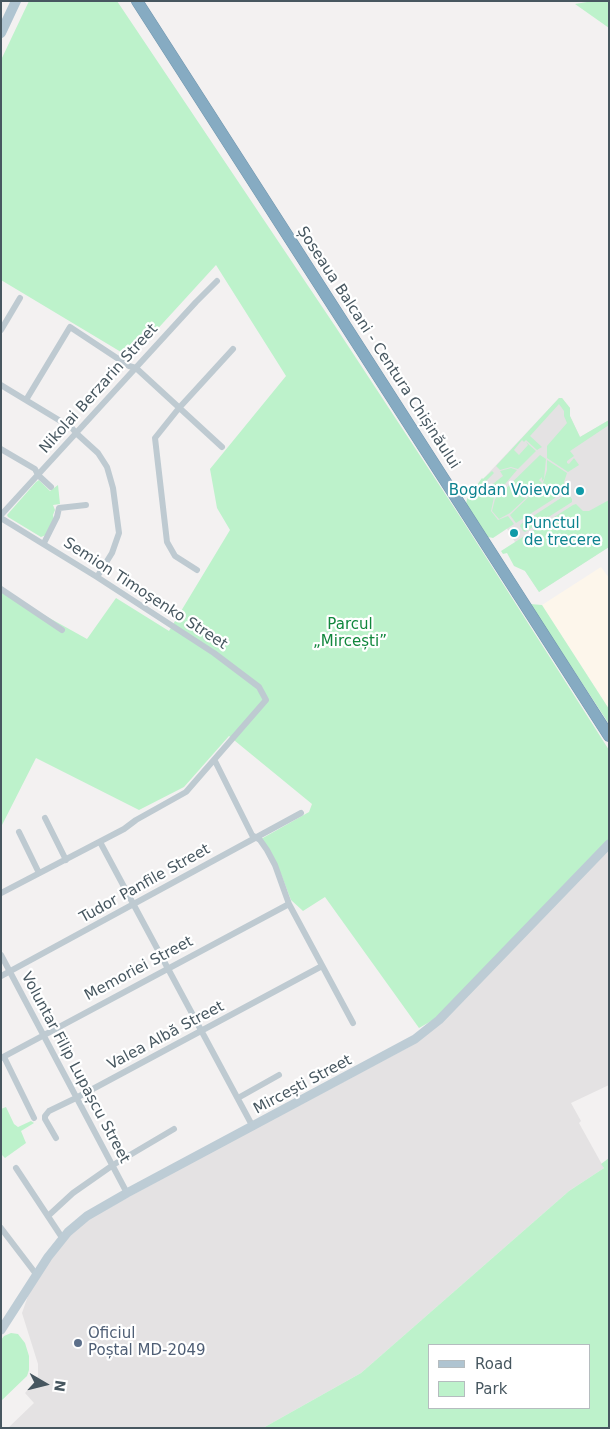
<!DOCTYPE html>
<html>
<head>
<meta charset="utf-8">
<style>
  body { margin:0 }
  #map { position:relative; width:610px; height:1429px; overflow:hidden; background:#f3f1f1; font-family:"DejaVu Sans",sans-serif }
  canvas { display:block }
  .frame { position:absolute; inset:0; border:2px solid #475760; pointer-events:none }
  .legend { position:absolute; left:428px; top:1344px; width:162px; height:65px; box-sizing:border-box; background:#fff; border:1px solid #b5bcbf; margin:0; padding:6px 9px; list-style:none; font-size:15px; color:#475760 }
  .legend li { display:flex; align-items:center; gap:10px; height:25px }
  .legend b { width:25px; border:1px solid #b5bcbf }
  .north { position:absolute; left:20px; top:1359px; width:50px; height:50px; -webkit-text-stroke:4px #fff; paint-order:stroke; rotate:98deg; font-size:14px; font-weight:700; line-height:20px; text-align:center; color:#475760 }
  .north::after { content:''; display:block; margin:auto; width:18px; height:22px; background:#475760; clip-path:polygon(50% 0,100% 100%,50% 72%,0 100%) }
</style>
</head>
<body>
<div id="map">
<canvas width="610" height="1429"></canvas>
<div class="frame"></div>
<ul class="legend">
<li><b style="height:6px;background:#afc4d1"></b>Road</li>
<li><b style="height:14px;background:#bdf2cb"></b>Park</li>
</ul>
<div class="north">N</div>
</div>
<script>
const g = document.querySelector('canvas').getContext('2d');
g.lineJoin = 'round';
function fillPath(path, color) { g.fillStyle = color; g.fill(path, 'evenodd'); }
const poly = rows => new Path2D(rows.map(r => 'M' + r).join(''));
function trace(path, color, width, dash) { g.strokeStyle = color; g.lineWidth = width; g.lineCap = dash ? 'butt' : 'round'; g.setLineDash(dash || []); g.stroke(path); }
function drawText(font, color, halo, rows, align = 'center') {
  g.font = font + ' "DejaVu Sans",sans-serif'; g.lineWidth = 4.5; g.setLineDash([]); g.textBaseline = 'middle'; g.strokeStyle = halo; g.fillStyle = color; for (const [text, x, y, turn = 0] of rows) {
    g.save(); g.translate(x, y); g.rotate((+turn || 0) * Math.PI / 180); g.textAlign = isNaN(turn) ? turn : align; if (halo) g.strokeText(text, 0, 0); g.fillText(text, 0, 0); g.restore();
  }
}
const commercial = poly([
  [601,567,609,578,609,709,542,605]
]);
const education = poly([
  [559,398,562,398,570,408,570,416,580,437,609,420,609,547,539,592,512,551,515,542,506,527,497,528,481,491,483,479],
  [609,849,609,1085,571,1103,581,1121,579,1123,604,1168,569,1191,361,1373,263,1428,8,1428,34,1403,25,1393,34,1383,38,1376,38,1364,22,1313,29,1293,54,1254,72,1233,91,1218,185,1166,411,1046]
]);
const green = poly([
  [29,1,117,1,335,326,461,518,609,750,609,840,435,1019,419,1028,325,897,303,911,291,900,281,874,261,839,309,812,312,804,229,736,184,787,139,810,36,758,1,827,1,591,87,639,116,598,169,631,230,530,217,508,210,469,286,376,216,265,131,358,1,280,1,60],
  [593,1,609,1,609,28,575,4],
  [559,398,562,398,570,408,570,416,580,437,609,420,609,425,570,451,574,456,567,461,567,463,569,464,574,458,579,465,568,472,547,458,547,446,567,423,564,416,564,411,559,404,530,436,542,447,537,450,526,440,524,442,522,440,514,450,519,455,528,445,526,442,536,451,518,469,511,467,500,470,496,466],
  [540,455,546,459,544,479,542,481,542,477,539,480,542,483,528,497,524,495,522,498,524,497,526,498,510,513,499,519,492,511,495,499],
  [547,460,567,473,564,482,566,491,516,523,510,515,543,483,547,470],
  [511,468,517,470,494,497,491,511,498,520,508,516,514,524,493,538,488,537,466,504,467,499,482,478,483,479,492,471,494,473,485,482,489,487,503,476,500,471],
  [39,480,50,491,58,485,60,504,53,505,55,510,53,515,54,519,46,535,41,537,8,517,7,515,36,482],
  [567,494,569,495,572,499,572,502,525,532,523,531,520,526,521,524],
  [609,500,609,547,539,592,525,571,514,566,507,553,503,554,501,551,573,505,576,504,583,511,589,511],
  [530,604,542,605,609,709,609,724],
  [6,1107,14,1124,18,1127,31,1121,34,1123,21,1131,26,1143,5,1158,1,1154,1,1109],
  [609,1158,609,1428,263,1428,361,1373,569,1191,604,1168,601,1164],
  [429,1345,589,1345,589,1408,429,1408],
  [11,1333,18,1334,25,1343,29,1356,29,1370,27,1376,1,1401,1,1340,4,1336]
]);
const street = poly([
  [1,330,20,298],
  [1,385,72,428,76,433,98,453,107,467,113,488,119,533,112,553,97,577],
  [26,400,70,327,129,366,136,368,222,447],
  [1,449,35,469,38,475,51,487],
  [1,515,196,302,217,281],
  [1,518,97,577,214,653,259,687,266,700,186,792,136,820,124,829,1,893],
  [44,543,57,517,59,508,86,505],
  [197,570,175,556,167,542,155,438,179,408,233,349],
  [1,589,62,630],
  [215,761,252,835,260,840,267,850,275,865,289,904,353,1023],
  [45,818,66,860],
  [19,832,39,873],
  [100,842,253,1127],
  [1,955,127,1193],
  [1,976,301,813],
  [4,1057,34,1118],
  [1,1058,289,904],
  [238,1098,279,1075],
  [56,1138,45,1119,45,1116,49,1111,76,1098,322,966],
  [16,1168,63,1239],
  [48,1216,73,1193,113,1165,174,1129],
  [1,1228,36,1274]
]);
const secondary = poly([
  [1,1330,48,1257,68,1232,87,1216,127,1193,415,1039,439,1020,609,844]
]);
const primary = poly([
  [1,33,16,1]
]);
const highway = poly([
  [137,1,609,736]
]);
const markers = [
  [580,491,5,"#0f9aa8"],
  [514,533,5,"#0f9aa8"],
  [78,1343,5,"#5c6f8a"]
];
const streetNames = [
  ["Șoseaua Balcani - Centura Chișinăului",378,348,57],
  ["Nikolai Berzarin Street",99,389,-48],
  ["Semion Timoșenko Street",145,594,33],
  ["Tudor Panfile Street",145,884,-29],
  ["Memoriei Street",139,969,-28],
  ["Valea Albă Street",166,1036,-28],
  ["Voluntar Filip Lupașcu Street",75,1068,62],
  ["Mircești Street",303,1085,-28]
];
const cultureNames = [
  ["Bogdan Voievod",570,491],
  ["Punctul",524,524,"left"],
  ["de trecere",524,541,"left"]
];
const parkNames = [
  ["Parcul",350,625],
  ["„Mircești”",350,642]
];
const serviceNames = [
  ["Oficiul",88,1334],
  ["Poștal MD-2049",88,1351]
];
fillPath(commercial, '#fdf6eb');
fillPath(education, '#e4e2e3');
fillPath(green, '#bdf2cb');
trace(highway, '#7196ae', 12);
trace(street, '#becad1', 6);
trace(secondary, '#bdccd5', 9);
trace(primary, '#afc4d1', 10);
trace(highway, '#86abc2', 11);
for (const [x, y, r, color] of markers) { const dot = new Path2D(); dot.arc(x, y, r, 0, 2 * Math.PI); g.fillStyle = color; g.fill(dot); trace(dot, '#fff', 2); }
drawText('15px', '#475760', '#fff', streetNames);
drawText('15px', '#0d838f', '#fff', cultureNames, 'right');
drawText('15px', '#11873d', '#fff', parkNames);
drawText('15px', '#4e5e75', '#fff', serviceNames, 'left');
</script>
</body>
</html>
